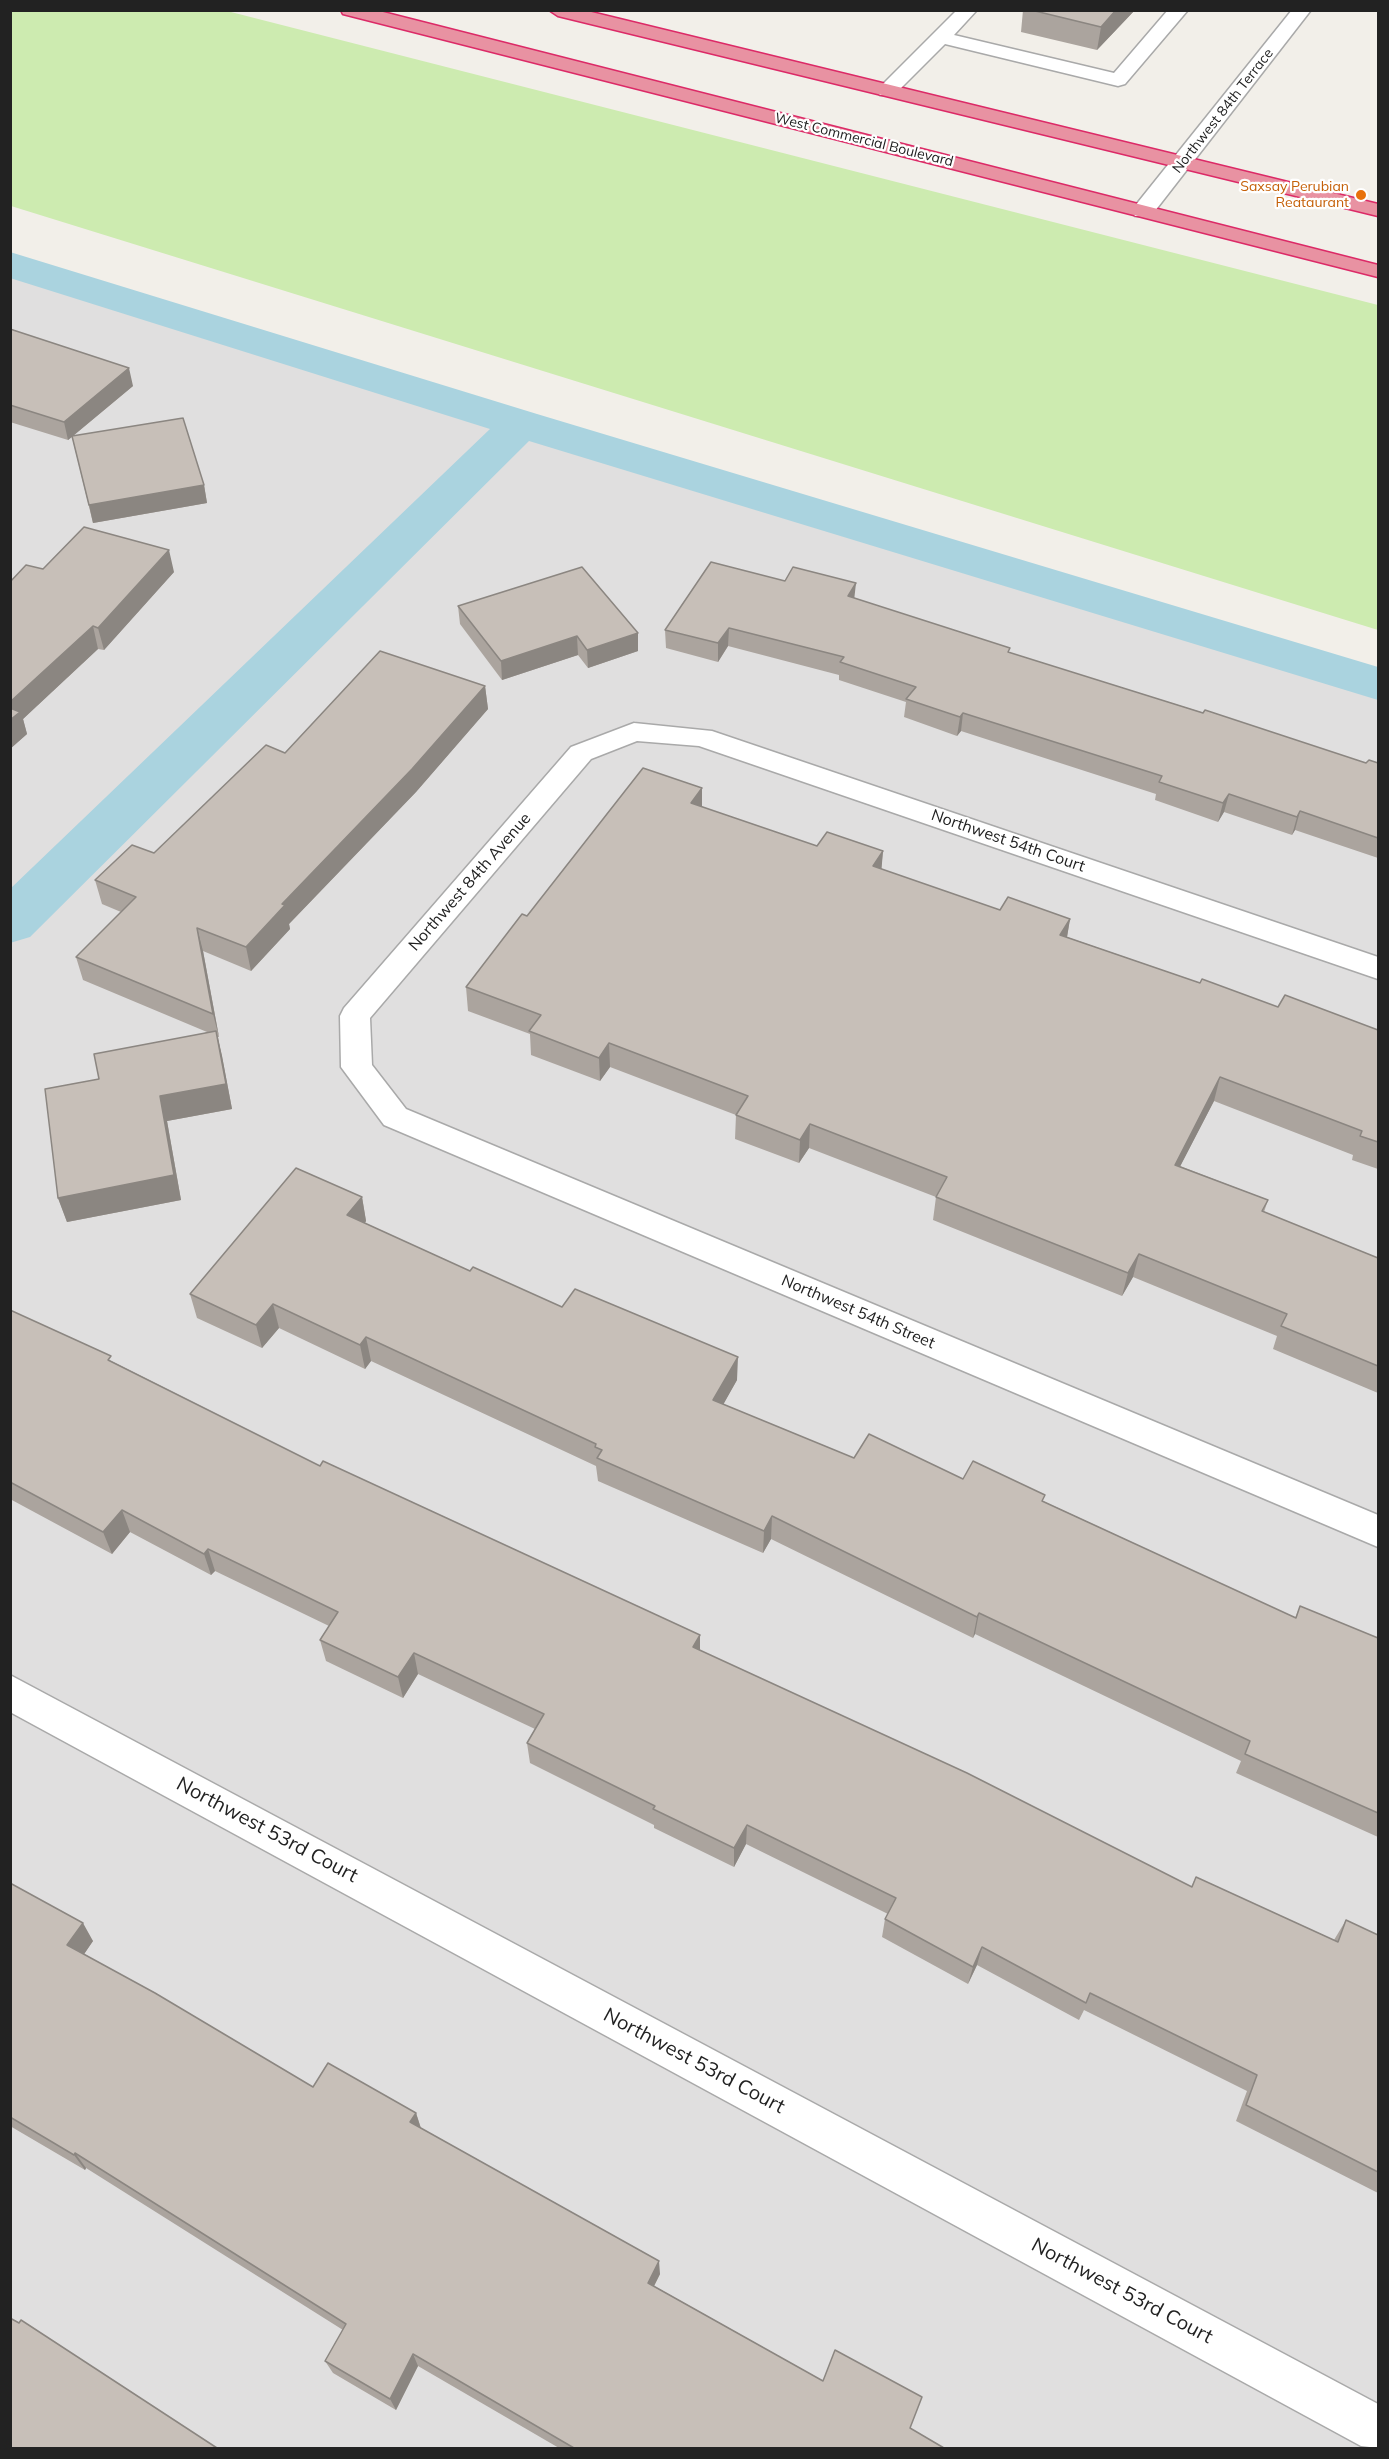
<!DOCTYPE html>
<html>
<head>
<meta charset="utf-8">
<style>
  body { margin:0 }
  #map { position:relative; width:1389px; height:2459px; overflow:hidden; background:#f2efe9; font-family:Mulish,sans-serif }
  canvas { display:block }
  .frame { position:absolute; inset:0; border:12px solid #222; pointer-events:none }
</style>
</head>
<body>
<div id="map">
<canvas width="1389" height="2459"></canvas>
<div class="frame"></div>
</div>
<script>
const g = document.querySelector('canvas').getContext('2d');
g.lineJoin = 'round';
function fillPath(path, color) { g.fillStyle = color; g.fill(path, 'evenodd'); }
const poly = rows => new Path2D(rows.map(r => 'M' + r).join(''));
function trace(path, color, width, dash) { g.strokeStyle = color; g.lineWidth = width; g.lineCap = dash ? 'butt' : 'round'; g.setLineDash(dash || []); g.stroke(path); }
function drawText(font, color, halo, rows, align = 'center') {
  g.font = font + ' Mulish,sans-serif'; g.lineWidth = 4.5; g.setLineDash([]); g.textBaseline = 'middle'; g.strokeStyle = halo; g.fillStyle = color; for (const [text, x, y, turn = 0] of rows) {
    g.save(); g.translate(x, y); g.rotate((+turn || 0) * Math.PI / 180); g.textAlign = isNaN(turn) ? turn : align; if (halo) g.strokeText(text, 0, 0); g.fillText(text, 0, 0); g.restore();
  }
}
const residential = poly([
  [10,275,1378,692,1378,2448,11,2448]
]);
const grass = poly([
  [10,11,227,11,1378,305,1378,630,11,206]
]);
const canal = poly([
  [10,252,537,414,1378,667,1378,700,529,441,30,937,10,943,10,889,490,429,10,278,10,252]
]);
const lane = poly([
  [957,10,977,10,954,35,1114,73,1168,10,1188,10,1125,84,1118,86,945,44,894,95,880,95,877,91,880,87,957,10]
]);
const street = poly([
  [1292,10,1311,10,1151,216,1135,216,1132,211,1135,206,1292,10],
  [634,723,712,731,1378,957,1378,979,699,746,637,741,591,759,370,1018,372,1065,406,1109,1378,1515,1378,1547,384,1125,341,1067,340,1016,344,1008,571,747,634,723],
  [10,1675,1378,2404,1378,2448,1361,2446,10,1712,10,1675]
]);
const highway = poly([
  [341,10,375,10,1378,265,1378,277,343,14,341,10],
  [549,10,583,10,1378,204,1378,216,558,16,549,10]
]);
const wall = poly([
  [1023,10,1135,10,1097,50,1021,32],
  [10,329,133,386,73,436,204,485,207,503,93,523,72,437,68,440,10,422],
  [43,569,174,572,104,650,98,649,23,719,27,734,10,749],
  [855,598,1010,653,1366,763,1378,763,1378,858,1295,830,1292,835,1224,812,1218,822,1155,800,1156,794,961,731,957,736,904,717,906,702,839,680,839,675,728,646,718,662,666,648,665,630],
  [458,606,638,633,638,651,588,668,578,655,502,680,460,624],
  [485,686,488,709,416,792,289,924,290,929,251,971,203,951,219,1037,218,1037,222,1056,232,1109,167,1121,181,1200,67,1222,58,1198,99,1079,207,1032,83,980,76,957,121,912,102,904,95,880,154,853,285,753],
  [702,807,817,846,883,851,881,869,1000,910,1070,919,1067,937,1200,983,1278,1007,1378,1030,1378,1169,1352,1160,1353,1155,1214,1101,1180,1166,1268,1200,1264,1212,1378,1258,1378,1393,1273,1349,1277,1336,1133,1277,1122,1296,933,1220,936,1197,809,1148,799,1163,735,1139,736,1115,610,1067,600,1081,531,1055,530,1034,468,1011,466,987,527,916],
  [362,1197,366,1221,365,1223,470,1271,562,1307,737,1380,723,1404,854,1458,963,1479,1043,1501,1295,1618,1300,1606,1378,1638,1378,1837,1236,1773,1241,1761,975,1634,973,1638,771,1539,763,1553,598,1481,596,1466,371,1361,365,1369,279,1328,262,1348,197,1318,190,1294],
  [10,1310,320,1466,700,1635,700,1651,1191,1887,1196,1877,1334,1940,1346,1920,1378,1935,1378,2193,1236,2121,1247,2091,1084,2010,1079,2020,977,1965,968,1984,882,1937,885,1919,888,1914,746,1844,734,1867,654,1828,654,1825,530,1763,527,1743,535,1729,418,1674,403,1698,326,1661,320,1640,329,1626,215,1571,211,1575,130,1532,112,1554,10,1499],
  [10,1883,93,1941,84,1954,313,2087,416,2113,421,2128,660,2274,654,2286,823,2381,910,2428,944,2448,559,2448,418,2366,396,2410,333,2373,325,2361,343,2330,86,2168,85,2170,10,2126]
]);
const shadedWall = poly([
  [1116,10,1135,10,1097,50,1101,27],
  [129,368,133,386,68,440,64,422],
  [204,485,207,503,93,523,89,505],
  [169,550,174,572,104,650,98,628],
  [856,583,854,601,848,596],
  [93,626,98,649,23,719,27,734,10,749,10,702],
  [729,628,728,646,718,662,718,643],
  [638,633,638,651,588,668,587,650],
  [577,636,578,655,502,680,501,661],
  [485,686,488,709,416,792,289,924,290,929,251,971,246,947,282,904],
  [963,713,961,731,957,736,960,717],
  [702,788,702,812,691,803],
  [1229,794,1224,812,1218,822,1223,803],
  [1300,811,1295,830,1292,835,1297,817],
  [883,851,881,875,873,866],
  [1070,919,1066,943,1060,935],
  [197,928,203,951,219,1037,213,1014],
  [216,1031,222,1056,232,1109,167,1121,181,1200,67,1222,58,1198,160,1096],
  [609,1043,610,1067,600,1081,599,1058],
  [1220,1077,1214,1101,1169,1188,1175,1165],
  [810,1124,809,1148,799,1163,800,1140],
  [362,1197,366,1221,352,1240,347,1215],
  [1139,1254,1133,1277,1122,1296,1128,1273],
  [273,1304,279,1328,262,1348,256,1325],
  [366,1337,371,1361,365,1369,360,1345],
  [738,1357,737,1380,713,1423,713,1400],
  [122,1510,130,1532,112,1554,103,1532],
  [772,1516,771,1539,763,1553,764,1531],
  [208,1549,215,1571,211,1575,204,1554],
  [979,1613,975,1634,973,1638,977,1617],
  [700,1635,700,1657,693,1647],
  [414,1653,418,1674,403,1698,398,1677],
  [747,1825,746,1844,734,1867,734,1848],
  [83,1923,93,1941,78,1963,67,1945],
  [982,1947,977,1965,968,1984,973,1967],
  [416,2113,421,2129,410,2122],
  [75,2153,86,2168,85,2170,74,2155],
  [659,2261,660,2274,649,2296,648,2283],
  [413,2354,418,2366,396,2410,390,2399]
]);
const building = poly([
  [1031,10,1116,10,1101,27,1031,10],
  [10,329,129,368,64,422,10,405,10,329],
  [183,418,204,485,89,505,72,436,183,418],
  [84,527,169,550,98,628,93,626,10,702,10,582,26,565,43,569,84,527],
  [711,562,785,581,793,567,856,583,848,596,1010,648,1008,652,1203,713,1205,710,1366,763,1369,760,1378,763,1378,838,1300,811,1297,817,1229,794,1223,803,1159,782,1162,776,963,713,960,717,906,699,916,687,840,662,844,657,729,628,718,643,665,630,711,562],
  [582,567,638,633,587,650,577,636,501,661,458,606,582,567],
  [380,651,485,686,412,769,282,904,285,905,246,947,197,928,213,1014,76,957,136,897,95,880,132,845,154,853,266,745,285,753,380,651],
  [10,708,20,712,10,720,10,708],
  [643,768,702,788,691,803,817,846,827,832,883,851,873,866,1000,910,1008,897,1070,919,1060,935,1200,983,1202,979,1278,1007,1285,995,1378,1030,1378,1142,1360,1136,1362,1131,1220,1077,1175,1165,1268,1200,1262,1211,1378,1258,1378,1366,1281,1326,1287,1314,1139,1254,1128,1273,936,1197,947,1177,810,1124,800,1140,736,1115,748,1096,609,1043,599,1058,529,1031,541,1015,466,987,522,914,527,916,643,768],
  [216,1031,226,1084,160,1096,174,1175,58,1198,45,1089,99,1079,94,1054,216,1031],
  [296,1168,362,1197,347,1215,470,1271,473,1267,562,1307,575,1289,738,1357,713,1400,854,1458,869,1434,963,1479,973,1461,1045,1495,1042,1501,1296,1618,1300,1606,1378,1638,1378,1813,1245,1754,1250,1741,979,1613,977,1617,772,1516,764,1531,597,1458,602,1450,595,1447,596,1444,366,1337,360,1345,273,1304,256,1325,190,1294,296,1168],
  [10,1310,111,1356,108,1360,320,1466,323,1461,700,1635,693,1647,967,1773,1192,1887,1196,1877,1338,1942,1346,1920,1378,1935,1378,2172,1246,2105,1257,2075,1090,1993,1086,2003,982,1947,973,1967,885,1919,896,1898,747,1825,734,1848,653,1809,655,1806,527,1743,544,1714,414,1653,398,1677,320,1640,338,1612,208,1549,204,1554,122,1510,103,1532,10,1482,10,1310],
  [10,1883,83,1923,67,1945,155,1993,313,2087,328,2063,416,2113,410,2122,659,2261,648,2283,823,2381,835,2350,922,2397,910,2428,944,2448,574,2448,413,2354,390,2399,325,2361,346,2324,75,2153,74,2155,10,2117,10,1883],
  [10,2318,19,2323,21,2320,217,2448,10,2448,10,2318]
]);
const markers = [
  [1361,195,6,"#e8710a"]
];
const farStreetnames = [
  ["Northwest 84th Terrace",1223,111,-52],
  ["West Commercial Boulevard",864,140,14]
];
const farFoodnames = [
  ["Saxsay Perubian",1349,187],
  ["Reataurant",1349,203]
];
const streetNames = [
  ["Northwest 54th Court",1008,841,19],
  ["Northwest 84th Avenue",470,882,-49],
  ["Northwest 54th Street",858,1312,23]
];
const nearStreetnames = [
  ["Northwest 53rd Court",267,1830,28],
  ["Northwest 53rd Court",694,2061,28],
  ["Northwest 53rd Court",1122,2291,28]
];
fillPath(residential, '#e0dfdf');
fillPath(grass, '#cdebb0');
fillPath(canal, '#aad3df');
trace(lane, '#a9a9a9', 3);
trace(street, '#a9a9a9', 3);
trace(highway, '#dc2a67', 3);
fillPath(lane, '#fff');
fillPath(street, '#fff');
fillPath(highway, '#e892a2');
fillPath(wall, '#aba49e');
fillPath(shadedWall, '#8b8681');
fillPath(building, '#c7bfb8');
trace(building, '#8b8681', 1.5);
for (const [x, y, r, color] of markers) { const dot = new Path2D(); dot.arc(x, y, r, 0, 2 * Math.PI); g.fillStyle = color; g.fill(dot); trace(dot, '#fff', 2); }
drawText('14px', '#222', '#fff', farStreetnames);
drawText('14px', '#c56008', '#fff', farFoodnames, 'right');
drawText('16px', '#222', '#fff', streetNames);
drawText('20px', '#222', '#fff', nearStreetnames);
</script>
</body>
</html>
